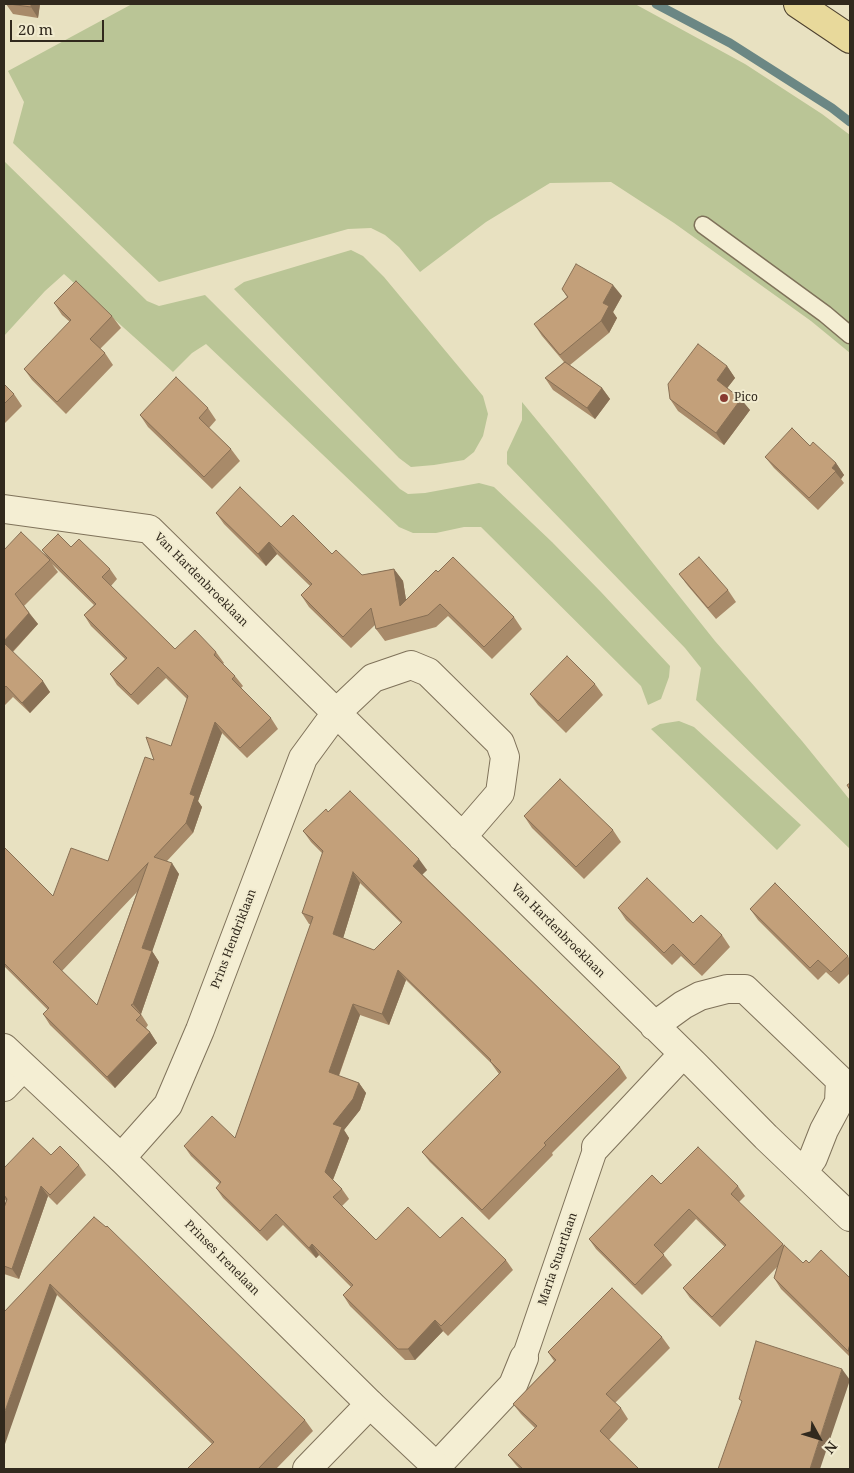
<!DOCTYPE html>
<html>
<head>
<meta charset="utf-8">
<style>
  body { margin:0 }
  #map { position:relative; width:854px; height:1473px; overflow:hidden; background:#e8e1c1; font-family:"Noto Serif",serif }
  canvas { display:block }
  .frame { position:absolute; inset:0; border:5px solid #31291d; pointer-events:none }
  .north { position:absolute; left:794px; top:1413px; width:50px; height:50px; -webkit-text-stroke:4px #f1ebcf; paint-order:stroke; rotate:129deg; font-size:14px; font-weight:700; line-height:20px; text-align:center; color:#31291d }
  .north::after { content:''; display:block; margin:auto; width:18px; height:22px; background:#31291d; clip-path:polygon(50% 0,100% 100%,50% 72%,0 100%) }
  .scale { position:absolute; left:10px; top:20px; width:94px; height:22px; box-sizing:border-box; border:2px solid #31291d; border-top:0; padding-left:6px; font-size:15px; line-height:18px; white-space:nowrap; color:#31291d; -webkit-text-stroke:4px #f1ebcf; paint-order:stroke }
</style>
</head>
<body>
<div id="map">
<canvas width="854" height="1473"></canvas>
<div class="frame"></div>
<div class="north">N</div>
<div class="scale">20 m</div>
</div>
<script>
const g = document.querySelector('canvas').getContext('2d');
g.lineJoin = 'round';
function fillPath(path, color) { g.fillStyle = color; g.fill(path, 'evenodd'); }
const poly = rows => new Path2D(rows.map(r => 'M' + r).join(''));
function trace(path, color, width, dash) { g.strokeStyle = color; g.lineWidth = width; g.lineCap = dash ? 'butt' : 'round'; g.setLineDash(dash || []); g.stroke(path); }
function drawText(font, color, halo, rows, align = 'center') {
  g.font = font + ' "Noto Serif",serif'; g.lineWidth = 4; g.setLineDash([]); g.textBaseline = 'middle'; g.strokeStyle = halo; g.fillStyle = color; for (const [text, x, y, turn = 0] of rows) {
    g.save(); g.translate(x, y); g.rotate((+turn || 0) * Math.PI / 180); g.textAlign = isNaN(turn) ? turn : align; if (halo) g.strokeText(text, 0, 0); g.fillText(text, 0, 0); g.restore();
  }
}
const green = poly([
  [132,4,635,4,745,64,822,114,850,135,850,353,811,321,674,223,611,182,550,183,486,222,420,272,399,247,385,235,371,228,348,229,159,282,13,143,24,102,8,71],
  [4,161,147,301,159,306,205,295,400,489,408,494,425,493,479,483,494,487,552,542,601,592,670,666,669,677,661,699,648,705,641,686,481,527,464,527,436,533,413,533,399,527,206,344,192,353,173,372,64,274,45,291,4,336],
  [351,250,363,256,384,277,483,396,488,414,483,436,474,452,464,460,434,465,411,467,399,458,234,289,244,282],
  [522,402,605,503,715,641,802,741,850,800,850,849,696,700,701,668,685,648,507,464,507,452,522,420],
  [679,721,694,727,801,825,777,850,651,729,660,724]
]);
const stream = poly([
  [656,4,730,43,832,108,850,122]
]);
const service = poly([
  [703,225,825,314,850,335]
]);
const pedestrian = poly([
  [524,1358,596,1147]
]);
const minor = poly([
  [4,509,149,529,696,1066,766,1137,850,1217],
  [654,1026,683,1005,700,996,727,989,745,989,840,1080,839,1102,824,1130,813,1158,803,1172],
  [4,1087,23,1067],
  [596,1147,683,1054],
  [121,1158,168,1105,200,1030,303,758,336,713,373,678,411,665,428,672,500,743,505,757,500,793,462,837],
  [436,1467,513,1385,524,1358],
  [307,1469,370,1404]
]);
const tertiary = poly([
  [4,1048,121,1158,370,1404,439,1469]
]);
const primary = poly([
  [798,4,850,39]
]);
const wall = poly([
  [6,4,40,4,38,18,13,14],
  [562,289,622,296,613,312,617,318,609,333,570,365,602,388,610,399,595,419,553,390,545,378,564,362,542,336,534,324,567,297],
  [54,303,112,316,121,328,100,349,105,353,113,365,66,414,32,380,24,369,70,322,62,315],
  [727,366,735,378,727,388,750,410,724,445,678,411,670,399],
  [4,384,14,394,22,406,4,424],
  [208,408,216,420,209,428,231,449,240,461,212,489,148,427,140,415],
  [810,446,836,463,844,475,841,479,844,483,818,510,774,468,765,457],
  [216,513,281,527,332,554,362,575,394,569,403,581,406,600,438,572,514,617,522,629,492,659,448,616,436,627,385,641,376,629,375,625,351,648,309,607,301,595,310,586,277,554,266,566,224,524],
  [71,547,110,569,117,579,111,586,175,649,216,652,224,663,223,664,235,676,243,686,241,688,271,718,278,729,247,758,222,733,198,801,202,807,193,833,167,861,179,874,152,951,159,962,141,1014,148,1025,146,1028,150,1032,157,1043,115,1088,50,1025,43,1014,48,1010,4,966,4,847,53,896,108,861,154,760,171,746,187,699,166,678,138,705,117,685,110,674,125,659,91,626,84,615,94,605,52,564,58,572,24,606,38,624,13,652,50,692,30,713,13,697,4,706,4,550,47,557,42,550],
  [137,892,97,1005,62,971],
  [679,574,728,590,736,602,716,619,688,586],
  [595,684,603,695,566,733,538,705,530,694],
  [328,812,427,870,422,874,620,1067,627,1078,552,1153,553,1155,489,1220,430,1162,422,1152,499,1074,491,1063,406,980,389,1025,360,1015,339,1076,359,1083,366,1093,360,1110,344,1130,349,1138,333,1180,342,1189,349,1199,342,1206,376,1240,440,1238,506,1260,513,1270,448,1336,443,1331,415,1360,405,1360,350,1306,343,1295,351,1287,319,1255,316,1258,283,1225,267,1241,223,1198,216,1188,220,1184,191,1156,184,1146,235,1138,311,924,309,924,302,913,323,854,311,842,303,831],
  [360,883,401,923,374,950,343,938],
  [524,816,613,830,621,842,584,879,532,828],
  [618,908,693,923,722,935,730,947,702,976,681,956,672,965,626,920],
  [750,909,848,956,850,960,850,973,839,984,826,972,818,980,758,920],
  [51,1155,79,1165,86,1175,57,1205,48,1196,19,1279,4,1274,4,1208,6,1201,4,1198,4,1168],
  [661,1184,738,1186,745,1196,739,1202,784,1246,803,1263,809,1263,850,1278,850,1357,781,1289,774,1278,777,1267,720,1327,690,1298,683,1288,725,1247,696,1219,663,1254,672,1265,642,1295,596,1249,589,1239],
  [94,1217,305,1420,313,1431,276,1469,187,1469,212,1444,57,1295,4,1312],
  [662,1337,670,1348,615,1403,621,1408,628,1419,609,1440,639,1469,520,1469,516,1465,508,1455,535,1428,521,1414,513,1404,554,1361,548,1352]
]);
const shadedWall = poly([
  [31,4,40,4,38,18,31,7],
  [613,285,622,296,613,312,617,318,609,333,601,321,603,303],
  [727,366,735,378,725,391,717,380],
  [602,388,610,399,595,419,587,408],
  [741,399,750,410,724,445,716,433],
  [836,463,844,475,841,479,832,468],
  [269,542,277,554,266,566,258,554],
  [394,569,403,581,409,618,400,606],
  [29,613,38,624,11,653,4,643,4,641],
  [43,681,50,692,30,713,22,703],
  [215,722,222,733,198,801,202,807,193,833,186,823,190,794],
  [419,859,427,870,421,876,413,866],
  [172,863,179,874,151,955,152,951,159,962,141,1014,133,1004,142,948],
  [353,872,360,883,341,945,333,934],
  [398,970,406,980,389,1025,382,1014],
  [353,1004,360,1015,336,1083,329,1072],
  [150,1032,157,1043,115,1088,107,1077],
  [359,1083,366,1093,360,1110,344,1130,349,1138,332,1182,325,1172,333,1124],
  [41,1186,48,1196,19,1279,12,1269],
  [312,1244,319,1255,316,1258,309,1248],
  [50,1284,57,1295,4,1447,4,1414],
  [435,1320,443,1331,415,1360,408,1349],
  [850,1344,850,1354,848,1351],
  [842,1369,850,1380,820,1469,810,1469]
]);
const building = poly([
  [9,4,31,4,31,7,9,4],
  [576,264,613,285,603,303,609,306,601,321,560,355,534,324,568,297,562,289,576,264],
  [76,281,112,316,90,339,105,353,57,402,24,369,71,320,54,303,76,281],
  [698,344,727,366,717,380,741,399,716,433,670,399,668,384,698,344],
  [565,362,602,388,587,408,545,378,565,362],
  [176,377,208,408,199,418,231,449,204,477,140,415,176,377],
  [4,384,14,394,4,404,4,384],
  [792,428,810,446,813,442,836,463,832,468,836,471,809,498,765,457,792,428],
  [240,487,281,527,293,515,332,554,336,550,362,575,394,569,400,606,436,570,438,572,453,557,514,617,484,647,440,604,428,615,376,629,371,608,343,637,301,595,312,584,269,542,258,554,216,513,240,487],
  [21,532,50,560,15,594,29,613,4,641,4,550,21,532],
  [58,534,71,547,79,539,110,569,102,577,175,649,195,630,216,652,214,655,235,676,232,679,271,718,240,748,215,722,190,794,195,796,186,823,154,857,172,863,142,948,152,951,133,1004,131,1005,141,1015,136,1020,150,1032,107,1077,43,1014,49,1008,4,963,4,847,53,896,71,848,108,861,145,757,154,760,146,737,171,746,188,696,158,667,131,695,110,674,127,658,84,615,96,604,42,550,58,534],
  [148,863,97,1005,53,962,148,863],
  [699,557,728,590,708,608,679,574,699,557],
  [4,643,43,681,22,703,6,686,4,688,4,643],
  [567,656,595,684,558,721,530,694,567,656],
  [560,779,613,830,576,867,524,816,560,779],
  [850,783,850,790,847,785,850,783],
  [350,791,419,859,413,866,620,1067,544,1143,546,1145,482,1210,422,1152,501,1072,490,1061,491,1060,398,970,382,1014,353,1004,329,1072,359,1083,353,1099,333,1124,342,1127,325,1172,342,1189,333,1197,376,1240,408,1207,440,1238,462,1217,506,1260,441,1326,435,1320,408,1349,398,1349,343,1295,353,1285,312,1244,309,1248,276,1214,260,1231,216,1188,221,1182,184,1146,212,1116,235,1138,313,917,302,913,323,851,303,831,326,809,328,812,350,791],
  [353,872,402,922,374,950,333,934,353,872],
  [647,878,693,923,701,915,722,935,694,965,673,944,664,953,618,908,647,878],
  [775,883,848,956,831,972,818,960,810,968,750,909,775,883],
  [33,1138,51,1155,60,1146,79,1165,50,1195,41,1186,12,1269,4,1266,4,1208,7,1199,4,1195,4,1168,33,1138],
  [698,1147,738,1186,731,1194,783,1244,712,1317,683,1288,726,1245,689,1209,654,1245,664,1255,635,1285,589,1239,652,1175,661,1184,698,1147],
  [94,1217,106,1227,107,1226,305,1420,258,1469,187,1469,214,1442,50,1284,4,1414,4,1312,94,1217],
  [784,1245,803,1263,806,1260,809,1263,821,1250,850,1278,850,1344,848,1351,774,1278,784,1245],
  [612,1288,662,1337,606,1394,621,1408,600,1431,639,1469,523,1469,508,1455,537,1426,513,1404,556,1360,548,1352,612,1288],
  [756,1341,842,1369,810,1469,718,1469,742,1401,739,1399,756,1341]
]);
const markers = [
  [724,398,5,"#883a31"]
];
const poiNames = [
  ["Pico",734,398]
];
const streetNames = [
  ["Van Hardenbroeklaan",201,580,45],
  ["Van Hardenbroeklaan",558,931,45],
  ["Prins Hendriklaan",234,939,-69],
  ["Prinses Irenelaan",222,1258,45],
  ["Maria Stuartlaan",558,1259,-71]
];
fillPath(green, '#bac596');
trace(stream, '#6b8784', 9);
trace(service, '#7f725a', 19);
trace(pedestrian, '#7f725a', 26);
trace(minor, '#7f725a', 30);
trace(tertiary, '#7f725a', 30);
trace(primary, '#4d402e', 30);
trace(service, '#f4eed3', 16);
trace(pedestrian, '#f4eed3', 24);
trace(minor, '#f4eed3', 28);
trace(tertiary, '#f4eed3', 28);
trace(primary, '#e8d99b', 28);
fillPath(wall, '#a88a69');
fillPath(shadedWall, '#887055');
fillPath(building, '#c3a07a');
trace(building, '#887055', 1);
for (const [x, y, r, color] of markers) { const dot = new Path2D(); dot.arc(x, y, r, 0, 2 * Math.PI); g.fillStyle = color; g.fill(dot); trace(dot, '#f1ebcf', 2); }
drawText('12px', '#31291d', '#f1ebcf', poiNames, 'left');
drawText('12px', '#31291d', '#f1ebcf', streetNames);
</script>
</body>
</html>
